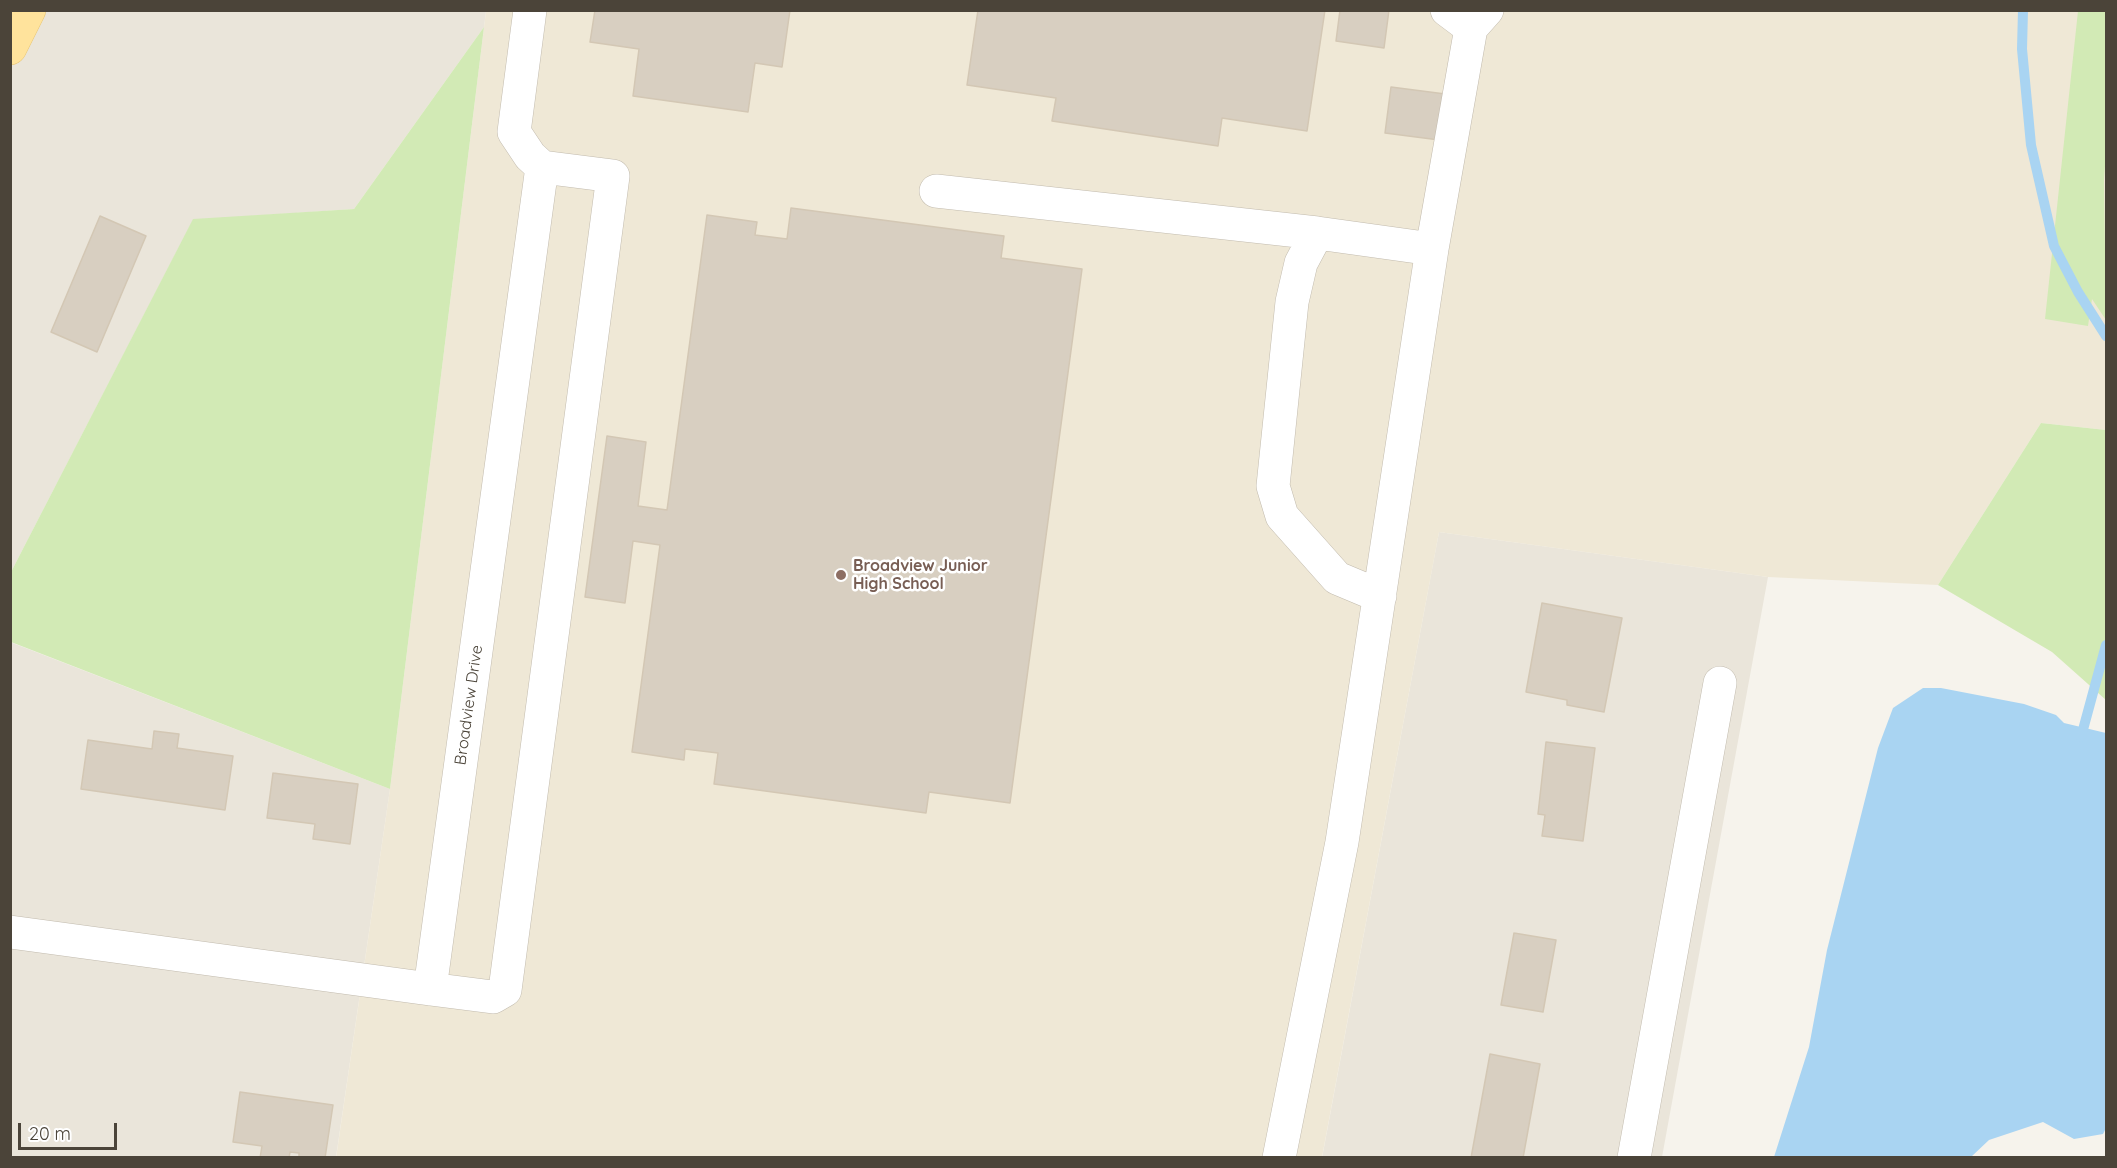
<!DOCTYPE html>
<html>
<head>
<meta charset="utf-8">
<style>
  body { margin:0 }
  #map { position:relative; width:2117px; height:1168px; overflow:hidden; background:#f6f3ec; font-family:Quicksand,sans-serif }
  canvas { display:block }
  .frame { position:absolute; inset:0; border:12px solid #4b4439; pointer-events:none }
  .scale { position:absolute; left:18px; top:1123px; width:99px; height:27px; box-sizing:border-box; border:3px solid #4b4439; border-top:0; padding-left:8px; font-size:18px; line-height:21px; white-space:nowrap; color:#4b4439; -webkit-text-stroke:4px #fff; paint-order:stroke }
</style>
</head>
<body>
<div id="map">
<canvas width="2117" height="1168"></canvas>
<div class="frame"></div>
<div class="scale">20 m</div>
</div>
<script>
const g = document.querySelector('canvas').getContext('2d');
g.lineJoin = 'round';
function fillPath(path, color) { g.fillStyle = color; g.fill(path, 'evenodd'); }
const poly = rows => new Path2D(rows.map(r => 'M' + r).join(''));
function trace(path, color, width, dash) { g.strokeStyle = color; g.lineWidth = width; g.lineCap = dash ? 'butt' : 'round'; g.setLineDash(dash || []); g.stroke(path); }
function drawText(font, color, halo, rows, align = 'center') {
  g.font = font + ' Quicksand,sans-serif'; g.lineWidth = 5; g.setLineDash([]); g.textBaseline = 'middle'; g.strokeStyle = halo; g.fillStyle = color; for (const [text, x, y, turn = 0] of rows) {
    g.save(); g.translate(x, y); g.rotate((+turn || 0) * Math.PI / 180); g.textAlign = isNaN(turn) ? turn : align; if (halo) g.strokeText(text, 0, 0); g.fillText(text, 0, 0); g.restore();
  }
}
const residential = poly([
  [11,11,486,11,484,27,354,209,193,220,11,572],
  [1439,532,1768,577,1662,1157,1322,1158],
  [10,642,390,789,336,1157,11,1157]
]);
const education = poly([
  [486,11,2106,11,2106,430,2041,423,1938,585,1768,577,1439,532,1322,1157,336,1158,390,789]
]);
const green = poly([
  [2078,11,2106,11,2106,152,2104,180,2106,320,2092,299,2088,326,2045,319],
  [484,27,390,789,11,642,11,572,193,219,354,209],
  [2041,423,2106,430,2106,700,2052,652,1938,585]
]);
const water = poly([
  [1923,688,1941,688,2024,704,2056,715,2064,723,2106,733,2106,1128,2103,1134,2074,1139,2043,1122,1989,1140,1971,1157,1774,1157,1809,1047,1827,950,1878,748,1893,708]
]);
const stream = poly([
  [2023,10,2022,49,2031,145,2054,246,2078,292,2106,336],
  [2081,737,2106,645]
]);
const building = poly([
  [595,10,790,10,782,67,755,63,748,112,633,96,639,49,590,42,595,10],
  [978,10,1325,10,1307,131,1222,118,1218,146,1052,121,1056,98,967,85,978,10],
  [1340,10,1389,10,1384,48,1336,41,1340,10],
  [1391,87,1453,95,1447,141,1385,133,1391,87],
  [791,208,1004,236,1001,258,1082,269,1010,803,929,792,926,813,714,784,718,753,685,749,684,760,632,752,660,545,633,541,625,603,585,597,607,436,646,442,638,506,667,510,707,215,757,222,755,235,787,239,791,208],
  [100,216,146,236,97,352,51,332,100,216],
  [1542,603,1622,618,1604,712,1567,705,1567,700,1526,692,1542,603],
  [154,731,179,734,177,748,233,756,225,810,81,789,88,740,152,749,154,731],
  [1546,742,1595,748,1583,841,1542,836,1545,815,1538,814,1546,742],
  [273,773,358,784,350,844,313,839,315,824,267,818,273,773],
  [1514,933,1556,940,1543,1012,1501,1005,1514,933],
  [1490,1054,1540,1064,1523,1158,1471,1158,1490,1054],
  [240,1092,333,1105,325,1158,299,1158,299,1153,290,1152,289,1158,260,1158,262,1146,233,1142,240,1092]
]);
const minor = poly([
  [1447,10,1471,28],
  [936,191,1317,233,1432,249],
  [1317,233,1301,263,1292,302,1273,486,1282,516,1337,578,1380,596],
  [10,932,430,989,542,167,530,156,514,132,530,10],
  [430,989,493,997,505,990,613,176,542,167],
  [1279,1158,1342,842,1432,249,1471,28,1487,10],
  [1634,1158,1720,683]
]);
const major = poly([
  [10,48,29,10]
]);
const markers = [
  [841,575,6,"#8d6e63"]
];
const educationNames = [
  ["Broadview Junior",853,566],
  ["High School",853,584]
];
const streetNames = [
  ["Broadview Drive",469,705,-82]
];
fillPath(residential, '#eae5da');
fillPath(education, '#efe8d6');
fillPath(green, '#d2eab5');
fillPath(water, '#a9d4f2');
trace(stream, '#a9d4f2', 10);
fillPath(building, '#d8cfc1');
trace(building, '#d3c7b4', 1.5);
trace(minor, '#c2bbae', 34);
trace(major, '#e6c16a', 34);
trace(minor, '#fff', 33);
trace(major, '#ffe39c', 33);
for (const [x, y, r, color] of markers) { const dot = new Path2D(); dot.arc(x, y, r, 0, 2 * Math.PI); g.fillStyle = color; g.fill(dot); trace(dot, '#fff', 2); }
drawText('bold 16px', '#785e54', '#fff', educationNames, 'left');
drawText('16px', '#4b4439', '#fff', streetNames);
</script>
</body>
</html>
